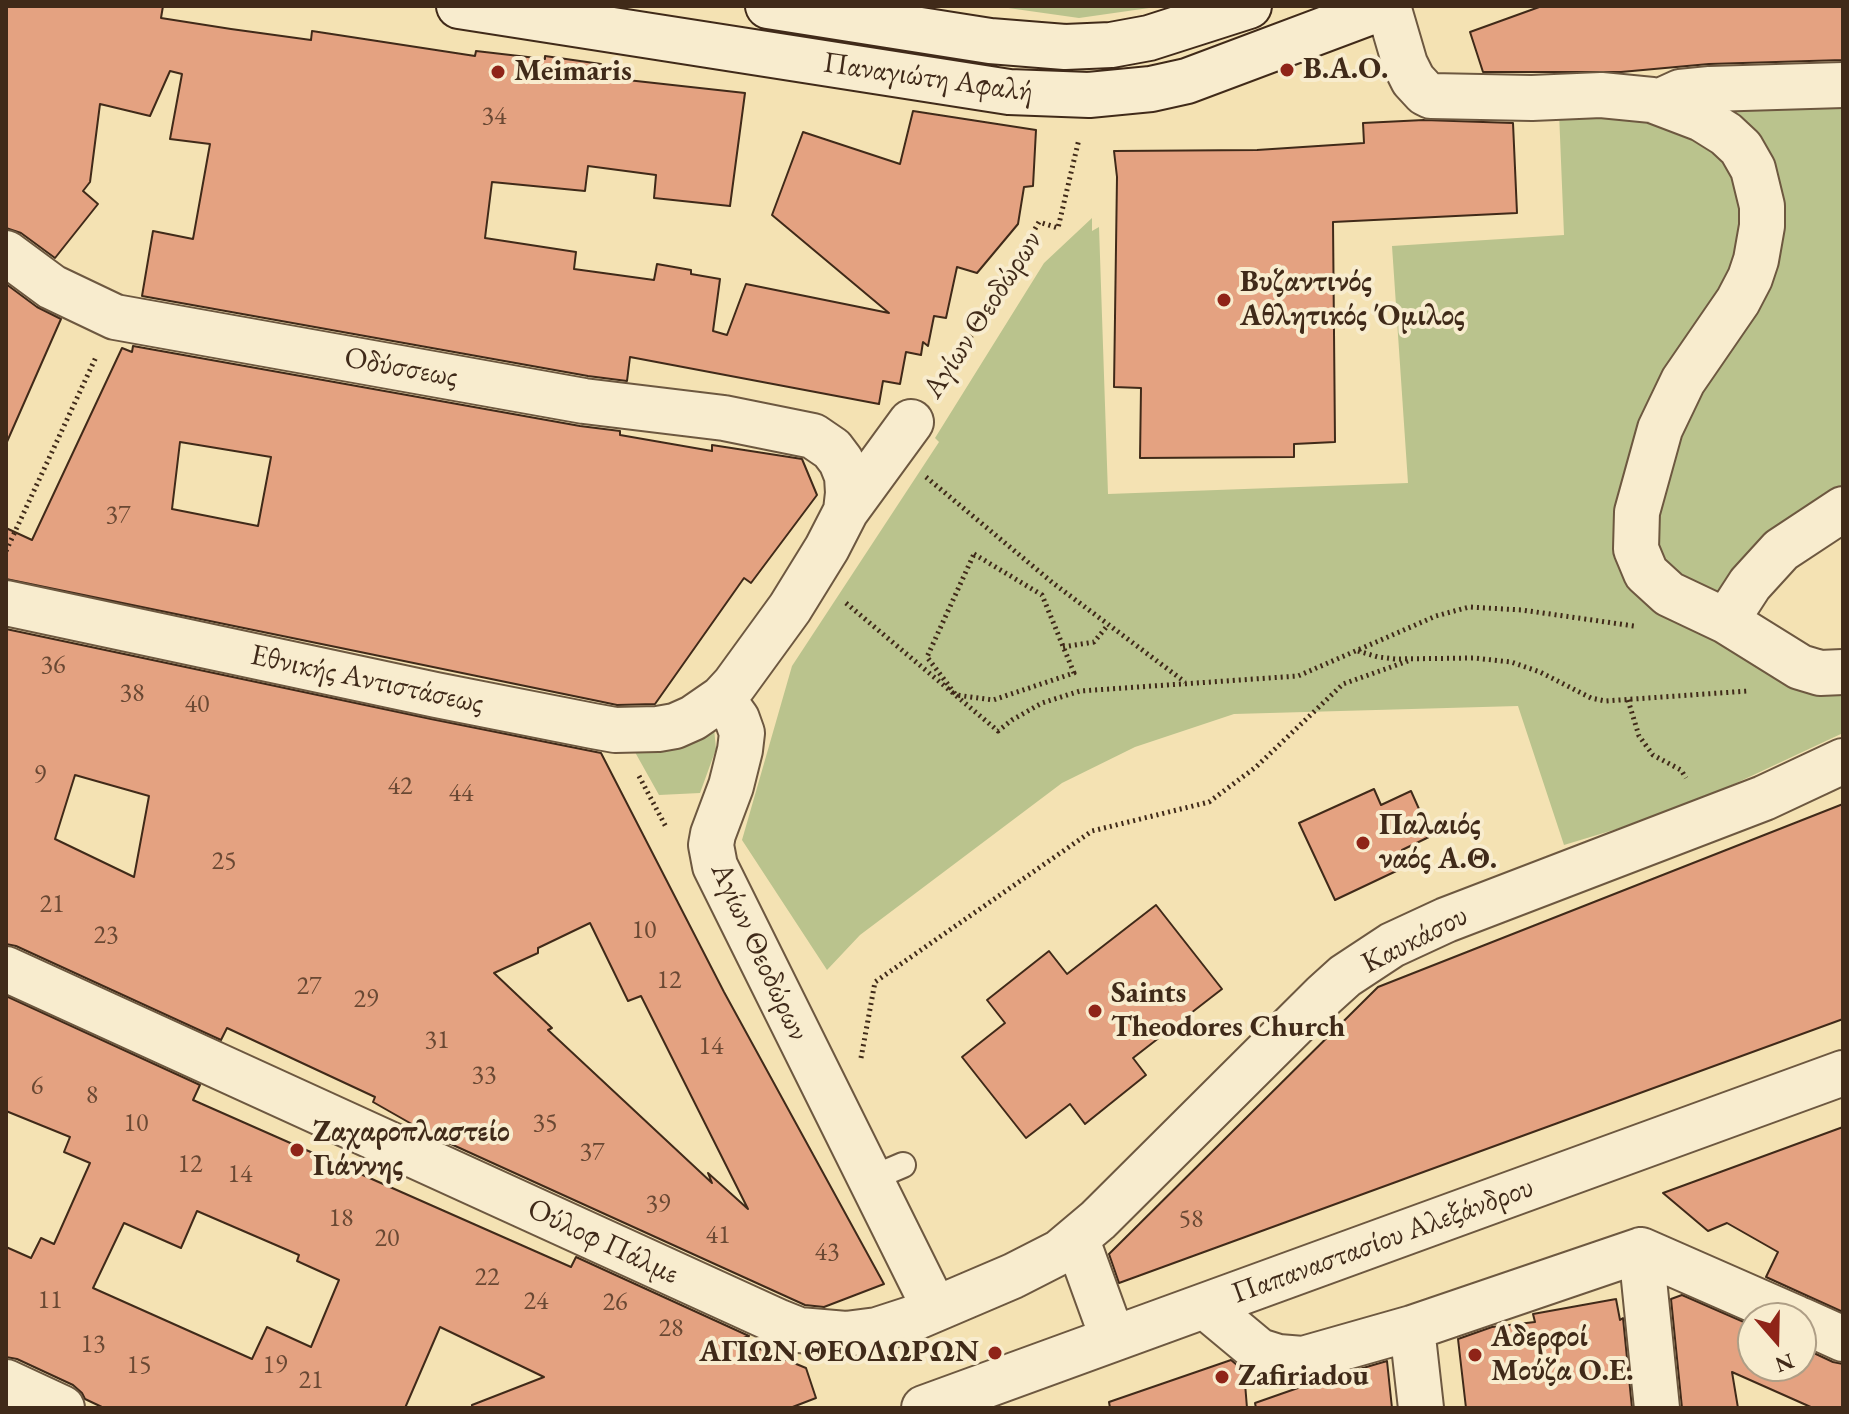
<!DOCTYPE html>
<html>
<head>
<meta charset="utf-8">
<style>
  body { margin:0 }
  #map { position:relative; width:1849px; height:1414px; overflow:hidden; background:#f4e2b3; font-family:"EB Garamond",serif }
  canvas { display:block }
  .frame { position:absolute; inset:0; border:8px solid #402a19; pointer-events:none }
  .north { position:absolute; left:1737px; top:1302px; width:80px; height:80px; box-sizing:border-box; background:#f8ecce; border:2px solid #ae9e86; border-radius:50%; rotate:160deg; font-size:22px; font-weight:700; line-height:32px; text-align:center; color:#402a19 }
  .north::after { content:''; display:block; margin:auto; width:28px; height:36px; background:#8f2418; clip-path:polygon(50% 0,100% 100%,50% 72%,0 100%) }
</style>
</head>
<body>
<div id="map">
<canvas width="1849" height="1414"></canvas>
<div class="frame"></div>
<div class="north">N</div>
</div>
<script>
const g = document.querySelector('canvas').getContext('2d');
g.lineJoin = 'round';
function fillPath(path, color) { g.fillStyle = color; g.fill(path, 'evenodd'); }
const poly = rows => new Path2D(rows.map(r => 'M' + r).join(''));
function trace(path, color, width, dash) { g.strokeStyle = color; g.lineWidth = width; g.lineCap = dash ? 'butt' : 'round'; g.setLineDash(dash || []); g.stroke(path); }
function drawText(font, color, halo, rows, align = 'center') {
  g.font = font + ' "EB Garamond",serif'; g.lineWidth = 8; g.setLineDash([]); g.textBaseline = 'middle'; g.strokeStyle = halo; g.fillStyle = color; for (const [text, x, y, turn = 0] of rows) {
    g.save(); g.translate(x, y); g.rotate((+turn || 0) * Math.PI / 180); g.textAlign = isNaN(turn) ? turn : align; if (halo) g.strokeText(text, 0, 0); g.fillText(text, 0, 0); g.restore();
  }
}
const green = poly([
  [994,6,1163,6,1079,18],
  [1843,106,1843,492,1719,629,1843,680,1843,733,1715,793,1640,822,1564,845,1518,706,1234,714,1135,747,1062,783,860,935,827,970,742,840,792,666,939,442,935,438,1044,263,1092,218,1092,231,1099,227,1108,494,1408,483,1392,246,1564,235,1559,112],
  [714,728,716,749,700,793,659,795,631,745]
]);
const building = poly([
  [6,6,163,6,161,18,231,29,311,40,312,31,475,56,476,51,545,59,545,56,601,64,600,77,745,93,730,206,654,198,656,175,588,166,585,191,492,182,485,238,576,252,574,269,654,280,657,264,691,270,691,274,720,279,713,331,727,335,746,284,889,313,772,215,803,132,900,164,913,111,1036,130,1033,186,1024,187,1018,224,977,273,957,267,946,318,934,316,928,346,923,342,921,355,906,352,900,384,883,381,879,404,630,357,627,381,588,376,142,296,153,231,193,239,210,144,170,139,182,74,170,71,150,116,100,104,90,182,83,191,98,204,55,258,21,233,6,228,6,6],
  [1542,6,1843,6,1843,60,1709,64,1621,72,1483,72,1470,32,1542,6],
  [1424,120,1513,123,1517,213,1333,222,1335,442,1294,444,1294,457,1140,458,1141,388,1114,387,1117,177,1114,151,1257,150,1364,143,1363,123,1424,120],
  [6,284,37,307,61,319,6,444,6,284],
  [133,346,580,426,620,431,620,435,712,451,712,445,802,459,817,495,751,583,744,578,655,704,617,705,598,701,6,579,6,528,32,540,122,348,132,352,133,346],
  [180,442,271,457,258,526,172,509,180,442],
  [6,629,431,719,601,753,724,992,884,1284,824,1307,805,1305,431,1135,373,1102,375,1097,227,1028,221,1040,16,946,6,944,6,629],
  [75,775,149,796,134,877,55,839,75,775],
  [590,923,628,1001,641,996,748,1209,708,1173,712,1183,548,1030,552,1028,494,973,538,953,538,948,590,923],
  [1374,789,1381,805,1411,791,1431,836,1402,850,1409,865,1335,900,1299,823,1374,789],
  [1843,804,1843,1019,1119,1283,1109,1254,1378,987,1843,804],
  [1156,905,1222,989,1133,1058,1146,1075,1085,1124,1070,1104,1026,1138,962,1057,1005,1023,987,1000,1049,951,1067,974,1156,905],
  [6,996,200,1085,193,1100,571,1267,576,1257,749,1336,738,1340,806,1368,816,1398,790,1408,472,1408,472,1405,544,1377,440,1327,405,1408,104,1408,85,1399,82,1393,73,1385,17,1359,6,1357,6,1247,31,1258,41,1238,54,1244,90,1163,64,1152,70,1137,6,1111,6,996],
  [197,1211,299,1255,297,1261,339,1280,311,1347,267,1327,252,1359,93,1288,124,1223,181,1248,197,1211],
  [1843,1127,1843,1312,1766,1277,1778,1252,1727,1223,1708,1231,1663,1193,1843,1127],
  [1682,1295,1753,1326,1753,1366,1801,1366,1801,1347,1833,1362,1843,1364,1843,1408,1813,1408,1732,1372,1738,1408,1682,1408,1671,1299,1682,1295],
  [1616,1299,1620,1320,1623,1318,1632,1408,1466,1408,1458,1339,1492,1327,1535,1322,1533,1314,1616,1299],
  [1231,1360,1244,1371,1247,1408,1110,1408,1109,1402,1231,1360],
  [1387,1361,1392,1408,1256,1408,1255,1403,1315,1382,1387,1361]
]);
const path = poly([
  [937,387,988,311,1039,222,1058,228,1079,139],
  [926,477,1053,583,1185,682],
  [6,551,96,357],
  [974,554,1042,595,1074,673,993,700,956,695,927,657,974,554],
  [846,603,998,731,1012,720,1042,703,1080,691,1298,676,1436,616,1469,607,1522,610,1634,626],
  [1063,647,1094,642,1108,625],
  [1358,651,1378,657,1395,659,1474,658,1511,662,1540,672,1591,698,1605,701,1748,691],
  [1628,700,1639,736,1653,755,1681,770,1686,778],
  [639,776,666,827],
  [861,1058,875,982,1092,831,1209,802,1256,767,1343,684,1408,661]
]);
const lane = poly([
  [870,1179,903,1165]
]);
const street = poly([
  [1388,6,1405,64,1413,80,1425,93,1431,96,1532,98,1601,95,1652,100,1702,119,1726,134,1741,148,1753,169,1762,206,1762,226,1756,260,1750,278,1738,301,1683,381,1660,429,1637,512,1636,549,1646,573,1669,594,1726,621,1800,667,1820,673,1843,672],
  [1658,102,1680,92,1710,89,1843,85],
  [6,253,52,287,115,317,584,401,724,418,813,436,832,449,841,461,847,476,848,493,846,511,827,548,790,608,734,685,722,698,693,718,675,726,658,729,615,730,593,726,436,695,6,603],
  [846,511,911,422],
  [1726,621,1750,584,1781,550,1843,509],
  [722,698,737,719,742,733,740,750,731,786,713,834,711,845,715,866,935,1309],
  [6,969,779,1322,799,1330,846,1334,877,1330,917,1317,1013,1276,1060,1252,1098,1220,1324,995,1345,976,1392,945,1446,920,1764,798,1843,761],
  [1077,1240,1113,1339],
  [1641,1250,1657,1408],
  [1205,1306,1259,1351,1278,1357,1303,1359,1412,1328,1641,1250,1796,1318],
  [1801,1320,1843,1339],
  [1412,1328,1421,1408],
  [6,1382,62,1408],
  [924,1408,1843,1073]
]);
const secondary = poly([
  [459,6,1009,92,1089,95,1151,89,1187,81,1387,6],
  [768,6,990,41,1065,47,1111,45,1149,38,1249,6]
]);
const markers = [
  [1287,70,8,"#8f2418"],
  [498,72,8,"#8f2418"],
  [1224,300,8,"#8f2418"],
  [1363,843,8,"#8f2418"],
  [1095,1011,8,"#8f2418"],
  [297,1150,8,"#8f2418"],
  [995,1353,8,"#8f2418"],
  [1475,1355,8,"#8f2418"],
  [1222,1377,8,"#8f2418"]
];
const numberNames = [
  ["34",494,117],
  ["37",118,516],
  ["36",53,666],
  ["38",132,694],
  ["40",197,705],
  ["9",40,776],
  ["42",400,787],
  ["44",461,794],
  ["25",224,862],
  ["21",52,905],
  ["10",644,931],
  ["23",106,936],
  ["12",669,981],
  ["27",309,987],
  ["29",366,1000],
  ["31",437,1041],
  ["14",711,1047],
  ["33",484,1076],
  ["6",37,1087],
  ["8",92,1096],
  ["10",136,1124],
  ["35",545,1124],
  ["37",592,1153],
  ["12",190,1165],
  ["14",240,1175],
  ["39",658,1205],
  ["18",341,1219],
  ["58",1191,1220],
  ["41",718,1236],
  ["20",387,1239],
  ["43",827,1253],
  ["22",487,1278],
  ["11",50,1301],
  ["24",536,1302],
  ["26",615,1303],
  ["28",671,1329],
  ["13",93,1345],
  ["15",139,1366],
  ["19",275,1366],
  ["21",311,1381]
];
const poiNames = [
  ["Β.Α.Ο.",1303,70],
  ["Meimaris",514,72],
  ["Βυζαντινός",1240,283],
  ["Αθλητικός Όμιλος",1240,317],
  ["Παλαιός",1379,826],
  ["ναός Α.Θ.",1379,860],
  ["Saints",1111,994],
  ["Theodores Church",1111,1028],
  ["Ζαχαροπλαστείο",313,1133],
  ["Γιάννης",313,1167],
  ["Αδερφοί",1491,1338],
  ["Μούζα Ο.Ε.",1491,1372],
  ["ΑΓΙΩΝ ΘΕΟΔΩΡΩΝ",979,1353,"right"],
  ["Zafiriadou",1238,1377]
];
const streetNames = [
  ["Παναγιώτη Αφαλή",928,78,8],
  ["Αγίων Θεοδώρων",983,315,-57],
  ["Οδύσσεως",401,368,10],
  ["Εθνικής Αντιστάσεως",367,680,12],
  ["Καυκάσου",1415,940,-27],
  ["Αγίων Θεοδώρων",759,952,65],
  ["Παπαναστασίου Αλεξάνδρου",1383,1241,-20],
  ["Ούλοφ Πάλμε",603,1242,25]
];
fillPath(green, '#bac38d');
fillPath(building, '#e4a281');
trace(building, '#402a19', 2);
trace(lane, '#6d5840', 28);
trace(street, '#6d5840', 48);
trace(secondary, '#402a19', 48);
trace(path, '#402a19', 5, [2, 4]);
trace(lane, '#f8ecce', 24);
trace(street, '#f8ecce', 44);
trace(secondary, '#f8ecce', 44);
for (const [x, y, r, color] of markers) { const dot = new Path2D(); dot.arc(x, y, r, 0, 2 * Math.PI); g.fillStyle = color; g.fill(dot); trace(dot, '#f8ecce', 3); }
drawText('26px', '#694833', null, numberNames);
drawText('bold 30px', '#402a19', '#f8ecce', poiNames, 'left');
drawText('30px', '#402a19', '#f8ecce', streetNames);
</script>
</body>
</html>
